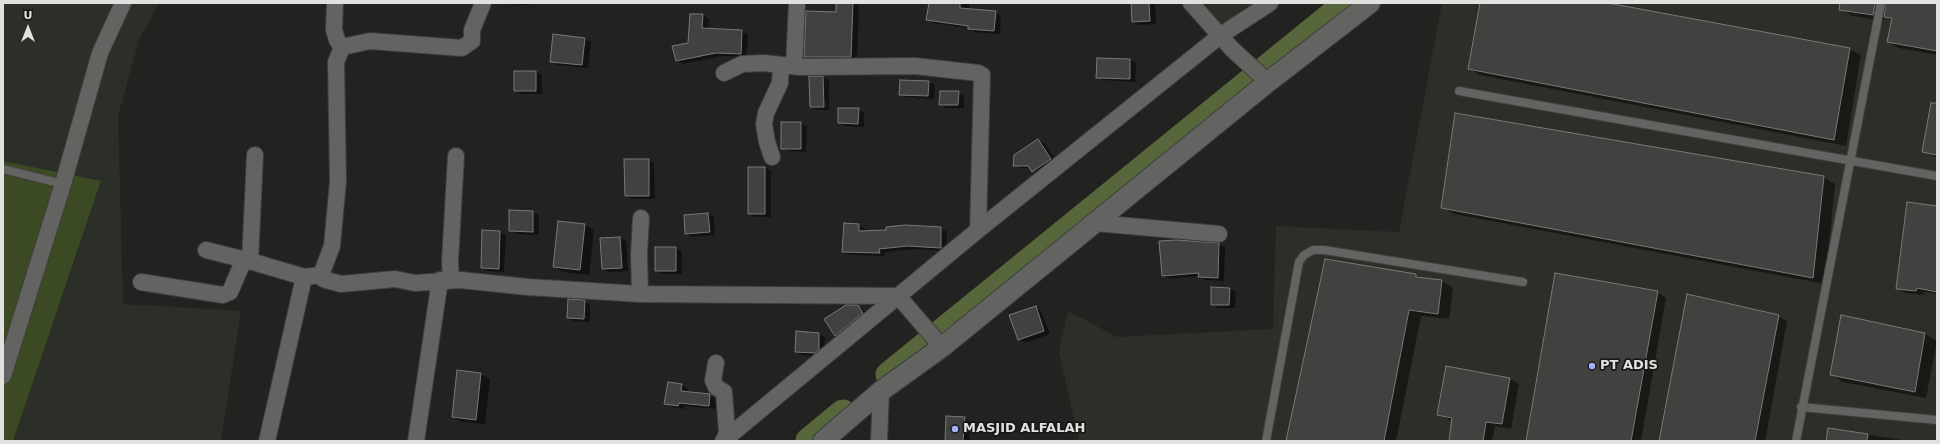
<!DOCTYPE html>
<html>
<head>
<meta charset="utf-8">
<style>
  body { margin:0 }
  #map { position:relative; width:1940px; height:444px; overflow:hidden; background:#222320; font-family:"DejaVu Sans",sans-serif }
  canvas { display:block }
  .frame { position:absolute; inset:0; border:4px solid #e1e1e0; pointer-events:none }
  .north { position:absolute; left:8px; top:8px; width:40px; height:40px; -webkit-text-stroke:3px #181917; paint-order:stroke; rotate:0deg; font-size:11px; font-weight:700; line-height:16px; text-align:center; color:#e1e1e0 }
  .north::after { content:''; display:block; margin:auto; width:14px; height:18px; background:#e1e1e0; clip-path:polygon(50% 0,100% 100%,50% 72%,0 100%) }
</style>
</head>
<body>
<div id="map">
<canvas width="1940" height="444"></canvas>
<div class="frame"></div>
<div class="north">U</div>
</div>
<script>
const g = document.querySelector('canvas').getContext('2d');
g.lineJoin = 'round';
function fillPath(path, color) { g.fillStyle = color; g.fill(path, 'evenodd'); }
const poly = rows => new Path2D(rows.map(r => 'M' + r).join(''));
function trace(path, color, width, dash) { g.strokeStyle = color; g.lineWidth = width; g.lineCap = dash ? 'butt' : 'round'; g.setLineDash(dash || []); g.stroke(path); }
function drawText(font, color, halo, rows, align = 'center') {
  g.font = font + ' "DejaVu Sans",sans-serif'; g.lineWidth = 3.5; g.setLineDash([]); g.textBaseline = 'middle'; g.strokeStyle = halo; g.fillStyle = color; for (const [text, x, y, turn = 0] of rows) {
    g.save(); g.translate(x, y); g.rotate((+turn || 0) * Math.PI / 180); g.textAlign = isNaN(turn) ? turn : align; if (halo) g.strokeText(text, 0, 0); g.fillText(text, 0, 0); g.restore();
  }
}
const built = poly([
  [3,3,159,3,139,40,118,116,123,304,241,311,221,441,13,441,101,182,3,161],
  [1193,3,1274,3,1227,44],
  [1442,3,1937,3,1937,441,1079,441,1059,352,1068,311,1117,337,1273,329,1276,226,1399,232]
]);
const green = poly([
  [3,161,101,181,13,441,3,441]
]);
const shadow = poly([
  [497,3,530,3,530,5,498,4],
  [837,3,854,3,859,6,857,60,811,60,805,57,837,13],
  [930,3,969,3,969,10,995,12,1001,15,1000,34,975,32,969,28,933,23,927,19],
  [1132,3,1151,3,1155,5,1156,24,1139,25,1133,22],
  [1481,3,1603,3,1850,49,1861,55,1846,146,1480,75,1469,68],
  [1842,3,1937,3,1937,55,1899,48,1888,42,1892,20,1885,16,1884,21,1852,16,1841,9],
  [703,15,709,19,708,30,742,31,748,35,746,57,722,56,682,64,676,60,689,44],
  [554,35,585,39,591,42,588,68,557,65,551,61],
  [1098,59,1130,60,1136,63,1135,82,1103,80,1097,77],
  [536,72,542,75,542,94,521,94,515,91],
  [823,77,829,81,829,110,817,110,811,107],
  [929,82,935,85,934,99,906,97,900,94],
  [958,92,964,96,964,108,946,108,940,104],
  [858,109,864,113,864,127,845,126,839,123],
  [1937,120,1937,158,1923,151],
  [801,123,807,127,806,152,788,151,782,148],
  [1038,140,1044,143,1057,162,1039,175,1031,168,1020,168,1014,165],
  [648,160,654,163,655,199,632,199,626,196],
  [765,168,771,171,771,217,755,217,749,214],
  [1823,177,1835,184,1825,284,1454,214,1443,207],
  [1937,207,1937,294,1924,292,1924,295,1905,293,1898,288],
  [510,211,533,212,539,215,539,235,516,234,510,230],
  [708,214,714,217,715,235,692,237,686,233],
  [585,225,594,230,589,275,563,272,554,267],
  [859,225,865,229,865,232,887,231,904,226,941,228,947,232,947,251,914,249,885,252,885,256,849,255,843,252],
  [500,232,506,235,504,272,488,271,482,268],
  [620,238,626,241,628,271,609,272,603,268,601,239],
  [1177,241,1219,244,1225,248,1224,281,1205,280,1199,276,1169,279,1163,275],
  [676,248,682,252,682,274,662,274,656,271],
  [1326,260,1416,275,1423,279,1442,281,1453,288,1449,319,1421,316,1396,441,1287,441],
  [1230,288,1236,292,1235,308,1218,308,1212,304],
  [1657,292,1666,298,1641,441,1527,441],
  [584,301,590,305,590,322,574,321,568,318],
  [858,306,864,310,869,316,842,338,836,335],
  [1035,307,1041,311,1050,334,1025,343,1019,339],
  [1778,316,1787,321,1765,441,1660,441],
  [1842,316,1925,334,1937,341,1926,398,1843,382,1832,375],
  [797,332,819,334,825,337,824,353,821,356,802,355,796,351],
  [1447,367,1510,379,1519,384,1511,429,1495,426,1492,441,1450,441,1453,421,1438,415],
  [481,374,490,379,485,424,462,422,453,417],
  [669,383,682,385,688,389,687,393,710,396,716,399,715,409,685,406,684,409,671,407,665,403],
  [964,418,970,421,969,441,946,441],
  [1829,429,1910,441,1827,441]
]);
const river = poly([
  [889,375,1347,3],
  [809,441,843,413]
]);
const building = poly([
  [836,3,853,3,851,57,804,57,806,11,836,12,836,3],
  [929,3,960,3,960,8,996,11,994,31,968,29,968,26,926,20,929,3],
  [1131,3,1149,3,1150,21,1132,22,1131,3],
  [1480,3,1608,3,1850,48,1834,140,1468,69,1480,3],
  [1840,3,1875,3,1873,15,1839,10,1840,3],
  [1886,3,1937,3,1937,51,1887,42,1892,18,1884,17,1886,3],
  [690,14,703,14,702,28,742,30,741,54,716,53,676,61,672,46,688,43,690,14],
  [553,34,585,38,582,65,550,62,553,34],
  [1097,58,1130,59,1130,79,1096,78,1097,58],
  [514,71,536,71,536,91,514,91,514,71],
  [809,76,823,76,824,107,810,107,809,76],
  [900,80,929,81,928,96,899,95,900,80],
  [940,91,959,91,958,105,939,105,940,91],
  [1931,103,1937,103,1937,155,1922,152,1931,103],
  [838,108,859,108,858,124,838,123,838,108],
  [1455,113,1824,176,1813,278,1441,208,1455,113],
  [781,122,801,122,801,149,781,149,781,122],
  [1038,139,1051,159,1032,172,1028,166,1013,166,1014,155,1038,139],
  [624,159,649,159,649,196,625,196,624,159],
  [748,167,765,167,765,214,748,214,748,167],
  [1907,202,1937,206,1937,292,1917,288,1916,291,1896,289,1907,202],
  [509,210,533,211,533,232,509,231,509,210],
  [708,213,710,232,685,234,684,215,708,213],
  [558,221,585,224,580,270,553,267,558,221],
  [844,223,859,224,859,231,886,230,886,227,905,225,941,227,941,248,908,246,879,249,880,253,842,252,844,223],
  [482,230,500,231,499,269,481,268,482,230],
  [620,237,622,268,602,269,600,238,620,237],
  [1177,240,1219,243,1218,278,1198,277,1199,273,1162,276,1159,241,1177,240],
  [655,247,676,247,676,271,655,271,655,247],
  [1325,259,1416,274,1416,277,1442,280,1438,314,1409,310,1384,441,1286,441,1325,259],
  [1555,273,1658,291,1631,441,1526,441,1555,273],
  [1211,287,1230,288,1229,305,1211,305,1211,287],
  [1687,294,1779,315,1755,441,1659,441,1687,294],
  [568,299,585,300,584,319,567,318,568,299],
  [846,305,858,305,863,313,835,336,824,319,846,305],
  [1036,306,1044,331,1018,340,1009,315,1036,306],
  [1841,315,1925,333,1915,392,1830,375,1841,315],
  [796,331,819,333,819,350,815,353,795,352,796,331],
  [1446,366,1510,378,1502,424,1486,422,1483,441,1449,441,1452,418,1437,415,1446,366],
  [457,370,481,373,476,420,452,417,457,370],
  [668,382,682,384,681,391,710,394,709,406,679,403,678,406,664,404,668,382],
  [946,416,965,417,963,441,945,441,946,416],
  [1828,428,1868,434,1867,441,1826,441,1828,428]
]);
const service = poly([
  [1459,91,1937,176],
  [3,169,63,184],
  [1801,407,1937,420],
  [1266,441,1299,262,1304,255,1313,250,1324,250,1523,282],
  [1796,441,1881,3]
]);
const minor = poly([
  [335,3,334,30,337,40,342,47],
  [483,3,472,30,472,41,462,48,370,41,342,47,336,62,338,181,332,246,321,275,323,279,341,284,395,279,415,283,460,280,528,287,640,294,898,296,942,347],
  [1191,3,1232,49,1268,82],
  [794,66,797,3],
  [724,73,742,64,764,63,800,67,915,66,978,73,982,75,978,230],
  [772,157,767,142,764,124,766,113,780,83,781,65],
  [1095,223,1219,234],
  [206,250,250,261,255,155],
  [451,280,450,262,456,156],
  [141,282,223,295,230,292,242,264,250,261,304,277,321,275],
  [640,294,639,254,641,218],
  [716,363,713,380,716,387,724,392,727,432,725,438],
  [3,376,63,184,100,53,123,3],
  [267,441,304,277],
  [416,441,440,280],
  [723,441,978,230,1221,35,1270,3],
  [879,441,881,391]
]);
const tertiary = poly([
  [823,441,881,391,942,347,1268,82,1370,3]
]);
const markers = [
  [1592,366,4,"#a3b2fd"],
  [955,429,4,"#a3b2fd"]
];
const poiNames = [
  ["PT ADIS",1600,366],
  ["MASJID ALFALAH",963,429]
];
fillPath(built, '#2c2f27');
fillPath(green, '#3c4a24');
fillPath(shadow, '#0007');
trace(river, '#57663b', 27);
fillPath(building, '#414240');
trace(building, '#787976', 1);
trace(service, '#3e3f3d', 10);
trace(minor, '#3e3f3d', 18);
trace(tertiary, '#3e3f3d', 22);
trace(service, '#636461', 8);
trace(minor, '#636461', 16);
trace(tertiary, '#636461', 20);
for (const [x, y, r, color] of markers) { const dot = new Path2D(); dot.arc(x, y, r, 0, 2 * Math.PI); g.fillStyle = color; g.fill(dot); trace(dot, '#181917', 1.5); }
drawText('bold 13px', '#e1e1e0', '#181917', poiNames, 'left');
</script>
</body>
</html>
